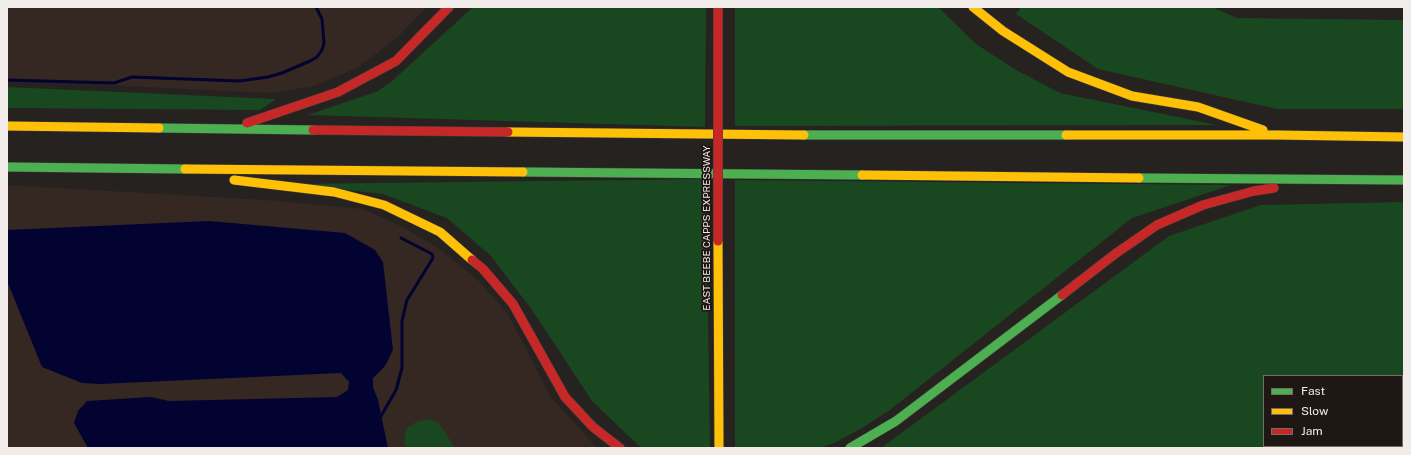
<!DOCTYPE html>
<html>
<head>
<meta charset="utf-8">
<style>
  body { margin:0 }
  #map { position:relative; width:1411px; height:455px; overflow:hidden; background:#262220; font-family:"Public Sans",sans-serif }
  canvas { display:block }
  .frame { position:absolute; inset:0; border:8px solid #f1ebe9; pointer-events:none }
  .legend { position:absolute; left:1263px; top:375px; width:140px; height:72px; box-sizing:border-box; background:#1f1714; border:1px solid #736c69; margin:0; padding:5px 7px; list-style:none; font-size:12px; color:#f1ebe9 }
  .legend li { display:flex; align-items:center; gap:8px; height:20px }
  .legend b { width:20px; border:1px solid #736c69 }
</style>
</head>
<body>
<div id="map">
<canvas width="1411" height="455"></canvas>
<div class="frame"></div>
<ul class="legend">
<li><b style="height:5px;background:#4caf50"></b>Fast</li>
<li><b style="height:5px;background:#ffc107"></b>Slow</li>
<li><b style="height:5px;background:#c62828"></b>Jam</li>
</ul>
</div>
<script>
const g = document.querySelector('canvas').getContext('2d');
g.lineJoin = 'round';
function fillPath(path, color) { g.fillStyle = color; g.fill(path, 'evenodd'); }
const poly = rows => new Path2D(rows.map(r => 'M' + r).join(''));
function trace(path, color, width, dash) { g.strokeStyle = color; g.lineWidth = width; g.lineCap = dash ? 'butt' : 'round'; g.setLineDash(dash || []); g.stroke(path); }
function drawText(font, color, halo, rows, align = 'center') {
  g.font = font + ' "Public Sans",sans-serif'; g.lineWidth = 3.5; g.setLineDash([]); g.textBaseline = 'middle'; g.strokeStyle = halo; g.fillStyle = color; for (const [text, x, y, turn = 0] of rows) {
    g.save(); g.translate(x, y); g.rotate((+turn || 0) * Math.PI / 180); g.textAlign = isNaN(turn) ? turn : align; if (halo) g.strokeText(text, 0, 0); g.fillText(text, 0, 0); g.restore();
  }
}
const built = poly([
  [7,7,427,7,397,38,357,68,314,86,269,93,7,80],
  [7,185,265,200,363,209,403,227,442,251,477,279,508,314,550,396,597,448,7,448]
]);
const green = poly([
  [473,7,706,7,705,127,308,115,378,91,391,82],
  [735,7,938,7,976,44,1016,70,1060,93,1217,125,735,126],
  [1021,7,1212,7,1237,18,1404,20,1404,109,1277,109,1098,69,1016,14],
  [7,87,276,99,260,110,7,108],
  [706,179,710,448,643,448,639,446,592,401,532,310,491,256,447,218,383,194,294,184],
  [735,180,1231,185,1132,218,890,410,862,428,834,443,819,448,735,448],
  [1404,202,1404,448,881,448,1169,236,1261,205],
  [1264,376,1402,376,1402,446,1264,446],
  [428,419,439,423,455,448,407,448,404,443,406,429,416,422]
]);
const water = poly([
  [209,221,345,233,375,250,383,262,393,350,385,366,373,378,373,387,378,400,388,448,88,448,74,423,78,411,87,401,151,397,169,401,337,397,348,390,349,382,341,373,100,384,82,383,42,367,7,281,7,230]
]);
const stream = poly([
  [7,80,114,83,132,77,239,81,268,77,282,73,310,61,317,57,322,50,324,43,322,19,316,7],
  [381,416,396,390,402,368,402,321,407,300,433,258,432,254,401,238]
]);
const fast = poly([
  [159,128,313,130],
  [804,135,1066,135],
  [7,167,185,169],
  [523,172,862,175],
  [1139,178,1404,180],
  [850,448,896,421,1062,295]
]);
const slow = poly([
  [973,7,1003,31,1068,72,1132,96,1198,107,1263,130],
  [7,126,159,128],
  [508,132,804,135],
  [1066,135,1277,135,1404,137],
  [185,169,523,172],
  [862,175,1139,178],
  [234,180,334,192,384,205,440,232,472,260],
  [718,241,719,448]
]);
const jam = poly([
  [718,7,718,65],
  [247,123,338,92,396,61,449,7],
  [313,130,508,132],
  [472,260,483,269,513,304,565,397,593,427,620,448],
  [1062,295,1115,254,1157,225,1203,205,1254,191,1274,188]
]);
const jamBridge = poly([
  [718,65,718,241]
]);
const streetNames = [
  ["EAST BEEBE CAPPS EXPRESSWAY",707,228,-90]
];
fillPath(built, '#352722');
fillPath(green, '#194720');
fillPath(water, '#030332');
trace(stream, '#030332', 3);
trace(fast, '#423e3d', 10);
trace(slow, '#423e3d', 10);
trace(jam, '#423e3d', 10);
trace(fast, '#4caf50', 9);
trace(slow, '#ffc107', 9);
trace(jam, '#c62828', 9);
trace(jamBridge, '#423e3d', 10, []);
trace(jamBridge, '#c62828', 9);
drawText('10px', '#f1ebe9', '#1f1714', streetNames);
</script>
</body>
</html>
